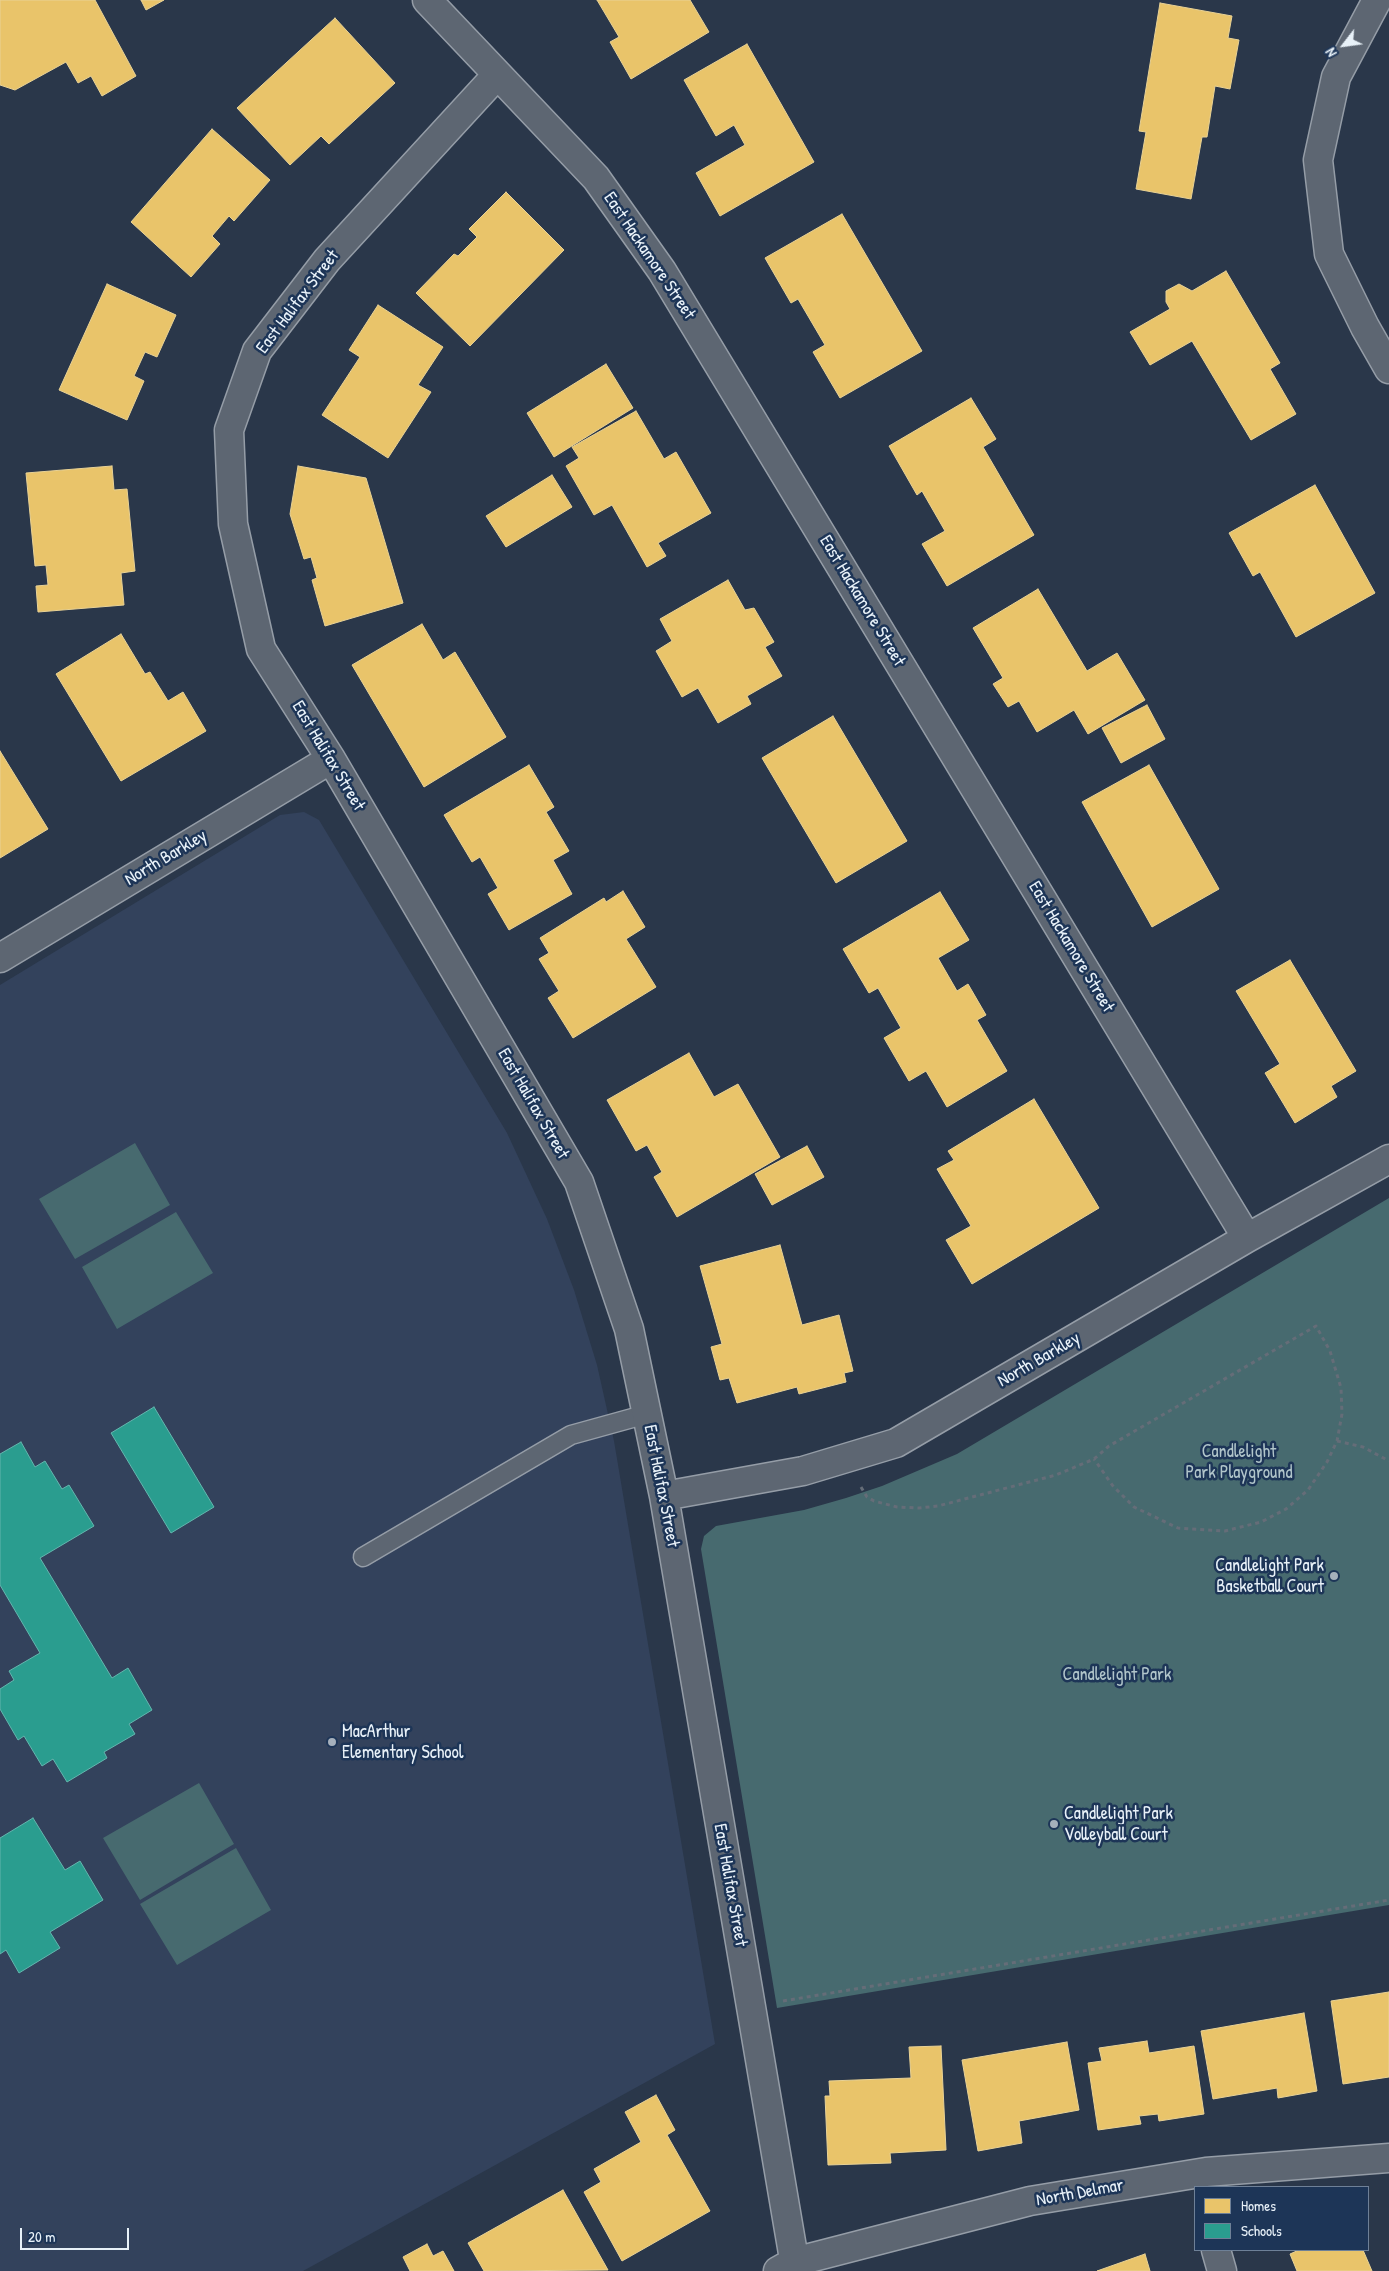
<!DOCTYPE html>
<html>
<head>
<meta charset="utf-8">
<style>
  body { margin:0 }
  #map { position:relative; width:1389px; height:2271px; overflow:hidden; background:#2a374a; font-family:"Patrick Hand",sans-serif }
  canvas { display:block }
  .legend { position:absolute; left:1194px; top:2186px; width:175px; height:65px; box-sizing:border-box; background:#1d3557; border:1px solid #6e8097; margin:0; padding:6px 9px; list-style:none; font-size:15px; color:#e8f1f8 }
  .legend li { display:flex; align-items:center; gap:10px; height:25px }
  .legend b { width:25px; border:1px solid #6e8097 }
  .north { position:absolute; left:1319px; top:20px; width:50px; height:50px; -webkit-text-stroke:4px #1d3557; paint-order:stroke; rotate:240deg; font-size:14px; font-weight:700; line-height:20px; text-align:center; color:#e8f1f8 }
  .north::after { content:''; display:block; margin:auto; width:18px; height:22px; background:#e8f1f8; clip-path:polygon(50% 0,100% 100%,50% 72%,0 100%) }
  .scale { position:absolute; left:20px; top:2228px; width:109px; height:22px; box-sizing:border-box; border:2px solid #e8f1f8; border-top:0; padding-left:6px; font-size:15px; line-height:18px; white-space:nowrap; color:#e8f1f8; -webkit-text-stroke:4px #1d3557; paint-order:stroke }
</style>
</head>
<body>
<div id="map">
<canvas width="1389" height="2271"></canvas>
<ul class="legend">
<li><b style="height:14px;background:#e9c46a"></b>Homes</li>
<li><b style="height:14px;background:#2a9d8f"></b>Schools</li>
</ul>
<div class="north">N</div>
<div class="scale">20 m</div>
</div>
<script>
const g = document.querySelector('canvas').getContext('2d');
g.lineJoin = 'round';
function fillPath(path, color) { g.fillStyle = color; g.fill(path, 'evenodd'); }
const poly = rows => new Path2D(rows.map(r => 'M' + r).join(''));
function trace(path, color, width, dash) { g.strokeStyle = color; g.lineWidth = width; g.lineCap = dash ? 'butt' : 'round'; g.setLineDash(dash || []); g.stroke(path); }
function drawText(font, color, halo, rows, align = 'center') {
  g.font = font + ' "Patrick Hand",sans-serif'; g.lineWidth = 5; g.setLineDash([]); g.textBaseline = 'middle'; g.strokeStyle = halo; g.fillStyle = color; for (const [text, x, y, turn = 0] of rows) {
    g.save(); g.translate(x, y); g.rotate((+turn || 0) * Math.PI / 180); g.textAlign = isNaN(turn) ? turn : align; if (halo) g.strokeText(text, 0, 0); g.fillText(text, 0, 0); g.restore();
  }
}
const built = poly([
  [304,812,319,820,507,1133,547,1219,574,1290,597,1365,614,1441,715,2044,303,2271,0,2271,0,985,280,815]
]);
const green = poly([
  [135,1143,170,1205,75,1259,39,1199],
  [1389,1198,1389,1905,777,2008,701,1549,704,1536,716,1526,804,1510,846,1498,882,1486,957,1454],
  [176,1212,213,1273,117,1329,82,1267],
  [199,1783,234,1844,140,1900,103,1838],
  [236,1848,271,1910,177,1965,140,1904]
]);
const homes = poly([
  [0,0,95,0,136,76,102,96,91,76,78,83,66,62,15,90,0,85,0,0],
  [141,0,164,0,146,10,141,0],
  [597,0,690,0,709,32,631,79,610,42,619,37,597,0],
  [1160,3,1232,16,1228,38,1239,40,1230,89,1215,86,1207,137,1202,137,1191,199,1136,189,1146,132,1139,131,1160,3],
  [335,18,395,83,329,144,321,136,290,165,237,108,335,18],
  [747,44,814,162,720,216,696,173,745,145,734,125,716,136,684,80,747,44],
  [212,129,270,180,234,221,229,216,212,236,220,244,191,277,131,222,212,129],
  [506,192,564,250,470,346,416,293,454,254,458,256,477,237,469,229,506,192],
  [842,214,922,351,840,398,813,352,825,345,798,299,791,303,765,258,842,214],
  [1226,271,1280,363,1270,369,1296,414,1251,440,1192,341,1150,365,1130,332,1170,309,1166,302,1166,291,1179,284,1192,291,1226,271],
  [107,284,176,315,157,357,145,352,134,376,144,381,127,420,59,390,107,284],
  [378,305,443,347,418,385,431,392,388,458,322,415,360,357,349,350,378,305],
  [606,364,633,408,554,457,527,413,606,364],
  [971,398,996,439,983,447,1034,535,947,586,922,544,945,531,922,491,917,495,889,446,971,398],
  [636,411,664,459,676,452,711,513,658,543,666,556,647,567,612,505,594,515,566,466,579,458,572,447,636,411],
  [112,466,114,490,127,489,135,571,121,573,124,605,38,612,36,586,48,585,46,565,35,566,26,473,112,466],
  [298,466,366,478,403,603,325,626,312,580,317,578,311,557,304,559,290,514,298,466],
  [552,475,572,507,506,547,486,516,552,475],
  [1315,485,1375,593,1296,637,1260,572,1253,576,1229,533,1315,485],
  [728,580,745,610,754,608,774,642,765,647,782,676,747,696,751,704,718,723,698,688,682,697,656,651,672,641,660,619,728,580],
  [1038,589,1087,671,1117,653,1145,700,1088,734,1074,710,1037,732,1019,701,1008,707,993,684,1003,678,973,628,1038,589],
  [422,624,443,660,455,652,506,737,424,787,352,665,422,624],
  [121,634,145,674,150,672,168,701,183,692,206,731,121,781,56,674,121,634],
  [1147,705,1165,739,1121,763,1102,728,1147,705],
  [833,716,907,841,836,883,762,758,833,716],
  [0,751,48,829,0,858,0,751],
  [529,765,554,807,546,812,569,851,553,860,572,894,509,930,488,894,498,888,480,857,472,862,444,815,529,765],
  [1149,765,1219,889,1152,927,1082,802,1149,765],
  [623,891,645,927,626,939,656,987,573,1038,548,998,559,991,539,959,549,953,540,938,604,898,606,902,623,891],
  [940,892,969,940,938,958,957,991,968,984,986,1015,977,1020,1007,1071,947,1107,926,1071,909,1081,884,1038,901,1028,878,988,869,993,843,949,940,892],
  [1290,960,1356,1071,1331,1086,1337,1097,1295,1123,1265,1073,1280,1064,1236,991,1290,960],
  [689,1053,714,1097,738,1084,780,1157,677,1217,654,1177,662,1172,647,1145,636,1151,607,1100,689,1053],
  [1034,1099,1099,1208,972,1284,946,1240,971,1226,937,1169,954,1160,948,1151,1034,1099],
  [807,1146,824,1177,772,1205,755,1174,807,1146],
  [780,1245,802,1325,839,1315,853,1371,844,1373,846,1382,799,1394,797,1387,737,1403,729,1378,720,1380,711,1347,722,1344,700,1266,780,1245],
  [1389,1992,1389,2077,1343,2084,1331,2001,1389,1992],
  [1304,2013,1317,2091,1278,2098,1277,2088,1213,2099,1201,2031,1304,2013],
  [1147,2041,1149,2053,1194,2046,1204,2114,1159,2121,1158,2114,1139,2116,1141,2124,1098,2130,1088,2063,1102,2061,1099,2048,1147,2041],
  [1067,2042,1079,2110,1019,2121,1022,2143,978,2151,962,2060,1067,2042],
  [941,2046,946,2150,890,2153,891,2163,828,2165,825,2096,830,2096,829,2081,911,2078,909,2047,941,2046],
  [656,2095,675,2130,667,2135,710,2211,622,2261,584,2192,601,2182,594,2169,641,2142,625,2112,656,2095],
  [563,2190,608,2270,484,2271,468,2243,563,2190],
  [427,2244,433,2256,443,2251,454,2271,410,2271,403,2257,427,2244],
  [1299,2250,1363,2250,1372,2271,1297,2271,1290,2254,1299,2250],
  [1145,2254,1150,2271,1097,2271,1145,2254]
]);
const schools = poly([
  [154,1407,214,1507,171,1533,111,1433,154,1407],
  [21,1442,35,1467,45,1461,62,1489,69,1485,94,1526,40,1558,112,1678,128,1668,152,1710,129,1724,135,1734,104,1752,107,1758,67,1782,53,1759,42,1766,24,1736,18,1740,0,1709,0,1689,14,1680,9,1671,40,1653,0,1585,0,1454,21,1442],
  [33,1818,65,1870,80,1861,103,1900,50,1932,60,1948,19,1973,6,1950,0,1954,0,1838,33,1818]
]);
const path = poly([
  [1337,1441,1363,1447,1389,1461],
  [861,1487,867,1497,874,1501,897,1507,919,1508,938,1506,1056,1475,1094,1459,1109,1446,1316,1326,1330,1351,1341,1388,1342,1414,1337,1441,1327,1462,1308,1490,1286,1509,1261,1522,1225,1531,1178,1528,1134,1507,1113,1486,1094,1459],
  [783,2001,1389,1900]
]);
const service = poly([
  [363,1557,571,1435,647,1414]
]);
const minor = poly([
  [427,0,596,178,662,271,1247,1238],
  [1377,0,1336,77,1318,160,1329,254,1365,327,1389,369],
  [497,75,327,260,257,351,229,430,233,524,261,649,331,759,579,1182,629,1329,664,1496,796,2271],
  [0,958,331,759],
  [664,1496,803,1471,896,1443,1247,1238,1389,1159],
  [1216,2250,1222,2271],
  [778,2271,794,2262,1030,2201,1206,2172,1389,2158]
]);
const markers = [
  [1334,1576,5,"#a6b0bb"],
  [332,1742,5,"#a6b0bb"],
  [1054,1824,5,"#a6b0bb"]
];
const streetNames = [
  ["East Hackamore Street",649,256,56],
  ["East Halifax Street",298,302,-53],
  ["East Hackamore Street",862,601,59],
  ["East Halifax Street",328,756,59],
  ["North Barkley",166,858,-31],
  ["East Hackamore Street",1071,947,59],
  ["East Halifax Street",533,1104,60],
  ["North Barkley",1039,1360,-30],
  ["East Halifax Street",661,1486,79],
  ["East Halifax Street",730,1885,80],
  ["North Delmar",1080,2193,-10]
];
const parkNames = [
  ["Candlelight",1239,1452],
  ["Park Playground",1239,1473],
  ["Candlelight Park",1117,1675]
];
const poiNames = [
  ["Candlelight Park",1324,1566,"right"],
  ["Basketball Court",1324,1587,"right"],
  ["MacArthur",342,1732],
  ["Elementary School",342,1753],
  ["Candlelight Park",1064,1814],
  ["Volleyball Court",1064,1835]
];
fillPath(built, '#33425c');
fillPath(green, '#476a6f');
fillPath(homes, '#e9c46a');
trace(homes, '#e9d295', 1);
fillPath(schools, '#2a9d8f');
trace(schools, '#63b6ae', 1);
trace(service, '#959da7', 21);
trace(minor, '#959da7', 31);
trace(path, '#656d78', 3, [4, 4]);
trace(service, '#5d6672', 18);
trace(minor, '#5d6672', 28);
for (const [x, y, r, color] of markers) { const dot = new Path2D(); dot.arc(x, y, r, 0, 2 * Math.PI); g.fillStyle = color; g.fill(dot); trace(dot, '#1d3557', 2); }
drawText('18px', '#e8f1f8', '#1d3557', streetNames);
drawText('18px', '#b1c5ca', '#1d3557', parkNames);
drawText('18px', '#e8f1f8', '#1d3557', poiNames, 'left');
</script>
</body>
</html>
